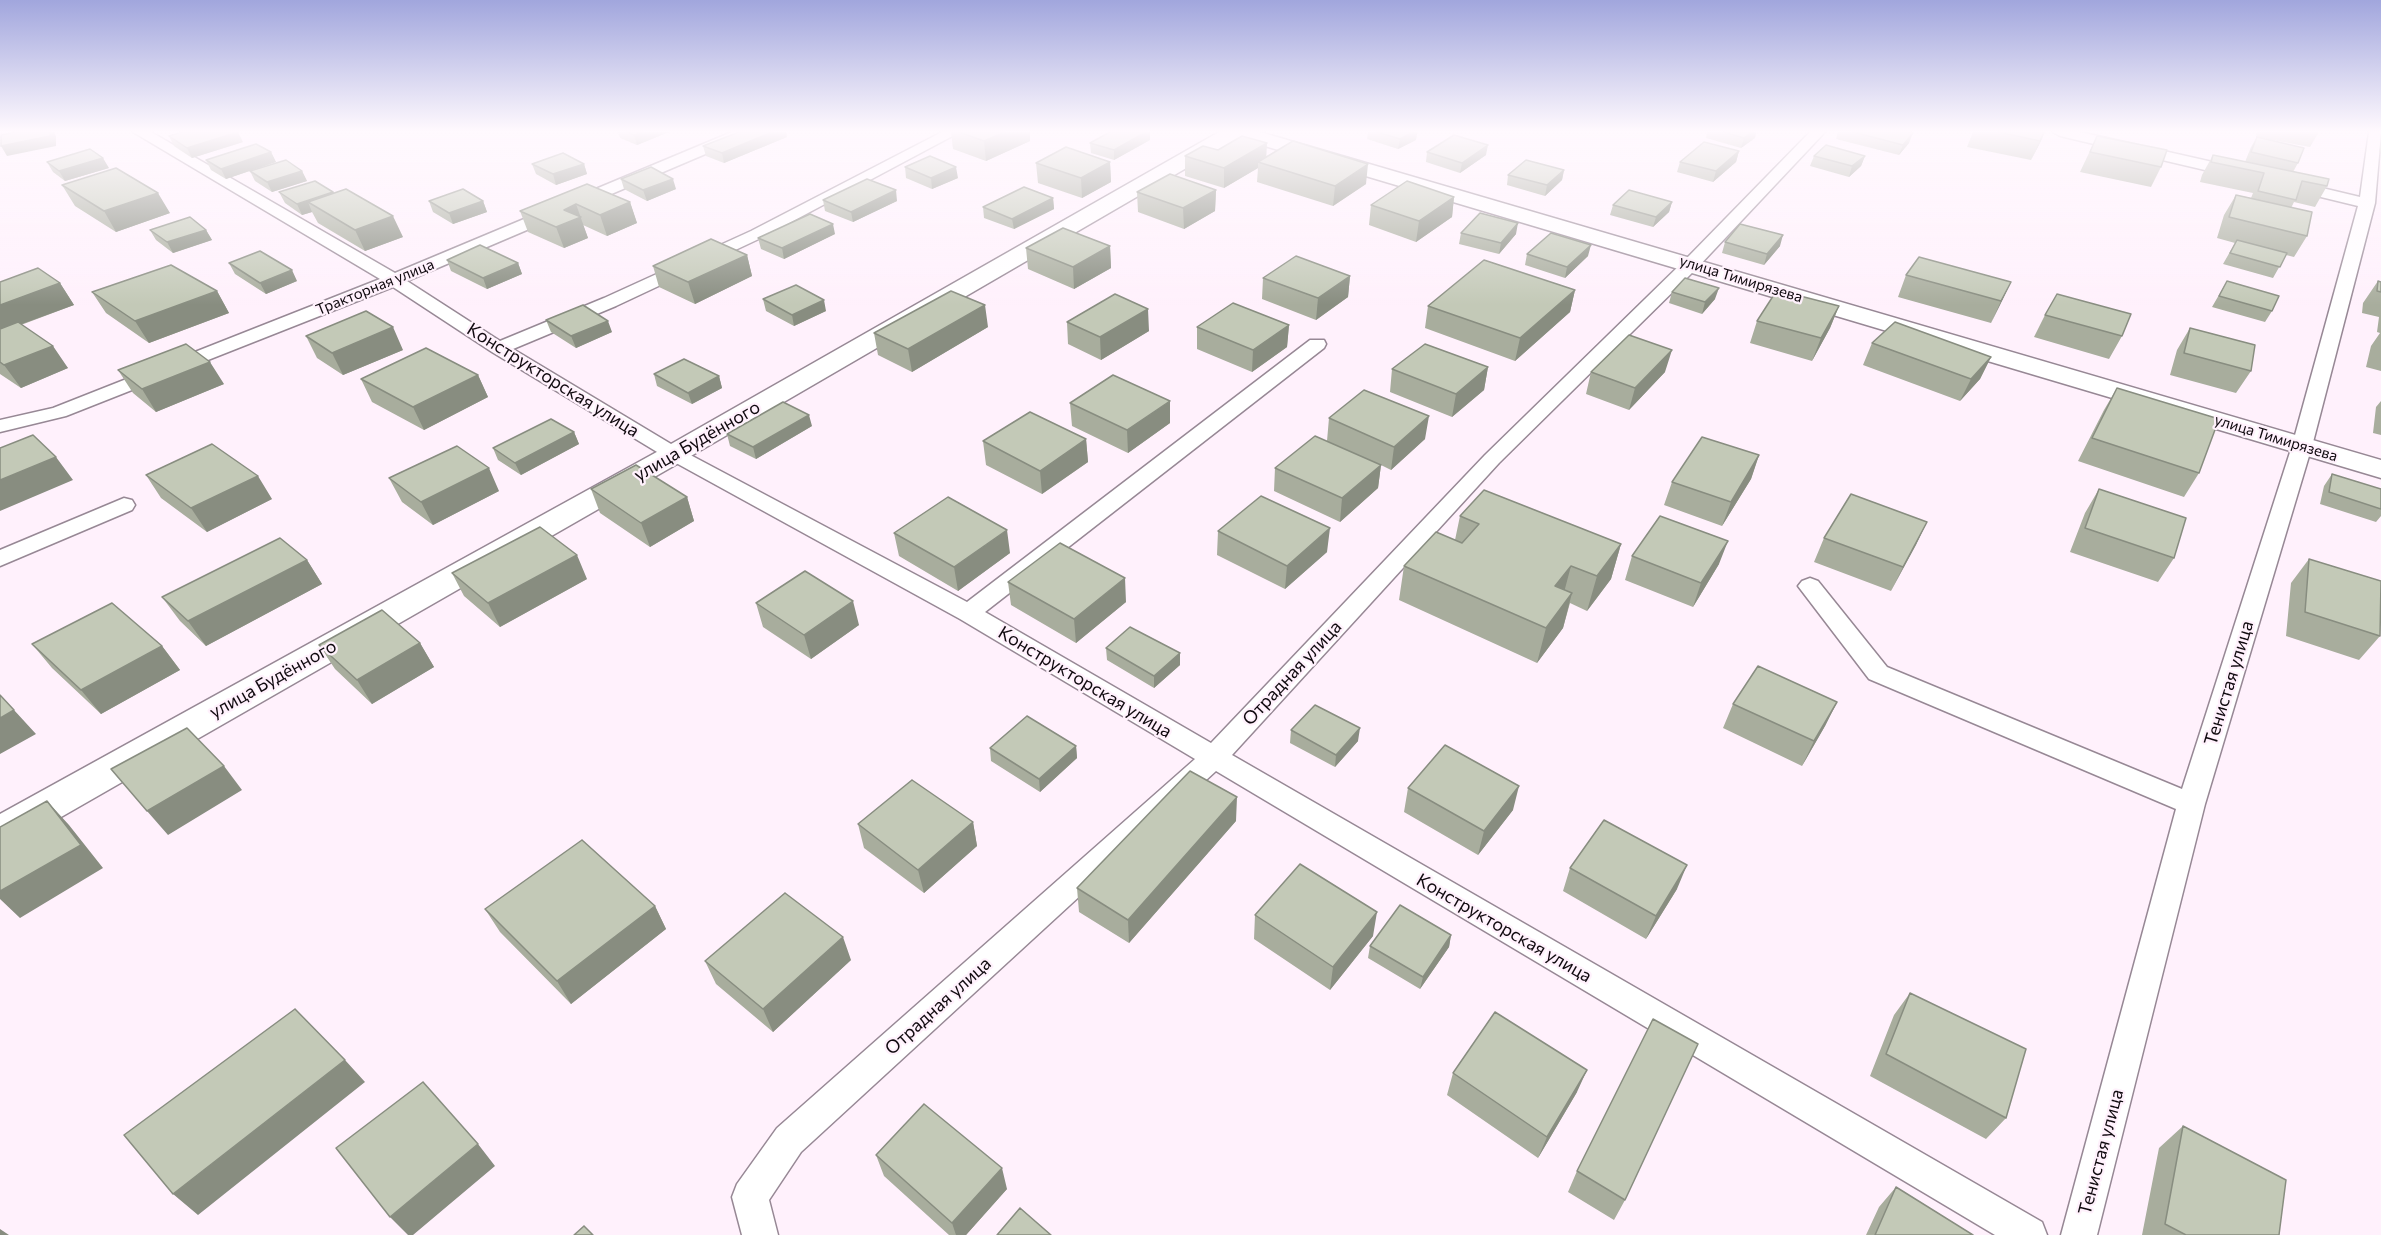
<!DOCTYPE html>
<html>
<head>
<meta charset="utf-8">
<style>
  body { margin:0 }
  canvas { display:block; background:#fff1fc }
</style>
</head>
<body>
<canvas width="2381" height="1235"></canvas>
<script>
const g = document.querySelector('canvas').getContext('2d');
g.lineJoin = 'round';
const poly = rows => new Path2D(rows.map(r => 'M' + r).join(''));
function trace(path, color, width, dash) { g.strokeStyle = color; g.lineWidth = width; g.lineCap = dash ? 'butt' : 'round'; g.setLineDash(dash || []); g.stroke(path); }
function fillPath(path, color) { g.fillStyle = color; g.fill(path, 'evenodd'); }
function drawText(font, color, halo, rows, align = 'center') {
  g.font = font + ' Commissioner,sans-serif'; g.lineWidth = 4.5; g.setLineDash([]); g.textBaseline = 'middle'; g.strokeStyle = halo; g.fillStyle = color; for (const [text, x, y, turn = 0] of rows) {
    g.save(); g.translate(x, y); g.rotate((+turn || 0) * Math.PI / 180); g.textAlign = isNaN(turn) ? turn : align; if (halo) g.strokeText(text, 0, 0); g.fillText(text, 0, 0); g.restore();
  }
}
const lane = poly([
  [133,132,151,132,395,273,732,132,752,132,750,135,407,281,500,341,604,298,751,231,942,132,960,132,763,237,616,306,513,349,681,450,967,602,1310,340,1324,340,1326,344,1324,348,985,612,1211,743,1485,455,1685,260,1810,132,1825,132,1697,268,1499,463,1232,755,2042,1222,2047,1235,1995,1235,1216,771,801,1152,769,1200,778,1235,742,1235,732,1197,737,1184,777,1128,1195,759,960,619,667,458,492,352,393,287,66,416,0,432,0,420,53,408,380,279,133,132],
  [2053,132,2080,132,2239,168,2247,173,2239,178,2060,136,2053,132],
  [2369,132,2381,132,2375,203,2312,446,2205,804,2097,1235,2061,1235,2176,809,1869,679,1798,586,1802,581,1810,578,1818,581,1887,667,2182,789,2292,446,2358,206,2288,189,2285,186,2293,181,2360,197,2369,132],
  [124,498,132,500,135,505,132,510,0,566,0,550,124,498]
]);
const street = poly([
  [1219,132,1260,132,2381,460,2381,478,1238,138,684,460,14,844,0,849,0,814,664,448,1219,132]
]);
const wall = poly([
  [618,132,669,132,637,145,620,138],
  [951,132,1030,132,1030,141,986,161,953,149],
  [1368,132,1417,132,1416,140,1398,149,1367,139],
  [1707,132,1756,132,1755,138,1741,148,1706,138],
  [1838,132,1909,132,1909,143,1899,155,1836,139],
  [1973,132,2045,132,2031,160,1967,147],
  [2257,132,2319,132,2310,147,2256,137],
  [169,136,243,142,192,158,174,146],
  [2097,136,2161,167,2151,187,2080,172],
  [787,137,724,163,706,156,703,146],
  [2257,137,2298,163,2293,172,2327,186,2315,207,2294,202,2291,208,2307,236,2294,257,2286,255,2273,278,2223,264,2235,243,2217,238,2224,215,2236,195,2251,198,2253,193,2200,182,2202,175,2213,155,2245,162,2251,147],
  [1150,140,1114,160,1091,153,1090,143],
  [2381,142,2381,152,2379,152],
  [1218,150,1266,157,1366,184,1333,206,1257,182,1258,168,1224,188,1185,176,1185,156],
  [1739,151,1736,162,1713,182,1677,172,1680,162],
  [271,152,276,162,226,179,211,170,206,160],
  [1427,152,1486,155,1460,173,1426,162],
  [1814,156,1865,156,1861,166,1849,177,1810,166],
  [47,162,109,168,65,181,53,172],
  [1110,162,1111,182,1082,198,1038,183,1036,163],
  [532,164,584,164,587,174,556,185,536,174],
  [905,167,958,178,932,189,906,178],
  [1564,170,1562,180,1545,196,1507,185,1508,175],
  [250,171,302,171,307,181,272,192,255,181],
  [621,179,676,189,647,201,624,189],
  [587,184,630,202,637,223,607,236,583,225,588,238,564,248,528,232,520,211],
  [62,185,170,213,116,232,75,206],
  [1216,190,1215,211,1184,229,1138,212,1137,192],
  [279,192,333,193,403,237,365,251,318,223,312,212,302,215,285,203],
  [1454,197,1452,217,1416,242,1369,225,1371,205],
  [1053,198,1054,209,1014,229,984,218,983,207],
  [823,200,897,201,853,222,825,211],
  [429,201,483,201,487,212,453,224,433,212],
  [1672,202,1669,212,1653,227,1610,215,1613,205],
  [150,230,206,230,212,240,173,253,156,240],
  [1461,233,1516,234,1499,254,1459,244],
  [835,234,784,259,761,249,758,238],
  [1725,242,1780,246,1764,265,1722,253],
  [1110,246,1111,268,1074,289,1028,269,1026,248],
  [1527,254,1588,256,1565,278,1525,265],
  [747,255,752,276,695,304,659,287,653,266],
  [447,260,518,263,522,274,487,289,451,271],
  [229,263,297,281,266,294,235,274],
  [1906,275,2011,282,1991,323,1898,297],
  [1350,276,1348,297,1316,320,1262,299,1263,278],
  [2227,281,2272,311,2265,322,2212,307],
  [2378,281,2381,282,2381,371,2366,367,2371,346,2380,333,2377,332,2379,317,2362,313,2363,303],
  [0,282,60,283,74,305,21,325,68,368,21,388,0,374],
  [1575,290,1570,312,1515,361,1425,328,1428,306],
  [217,291,229,313,149,343,106,313,92,292],
  [1672,292,1715,299,1702,314,1669,303],
  [763,299,826,311,794,326,766,311],
  [1839,306,1830,328,1812,361,1750,343,1757,321],
  [2045,315,2122,336,2109,359,2034,337],
  [546,320,612,332,576,348,551,332],
  [1067,322,1149,331,1101,360,1068,344],
  [1289,325,1287,347,1252,372,1197,349,1197,327],
  [988,327,912,372,878,355,874,333],
  [2190,328,2251,371,2236,393,2170,375,2177,350],
  [306,336,403,350,343,375,317,358],
  [1872,343,1991,357,1980,379,1960,401,1863,365],
  [1488,367,1484,390,1452,417,1390,392,1392,369],
  [118,370,224,384,156,412,133,393],
  [1591,372,1665,372,1629,410,1586,394],
  [654,374,719,376,722,388,692,404,657,386],
  [478,375,488,397,424,430,372,402,361,379],
  [2117,388,2199,473,2184,497,2078,461,2104,410],
  [2381,401,2381,435,2373,433,2376,407],
  [1070,403,1170,423,1128,453,1072,426],
  [1329,418,1425,439,1391,470,1381,465,1378,488,1340,522,1274,491,1275,468,1327,441],
  [812,426,756,459,730,446,727,434],
  [574,432,579,444,521,475,498,460,493,448],
  [1086,439,1088,462,1042,494,986,465,983,441],
  [1759,455,1751,479,1722,526,1664,505,1672,482],
  [2332,474,2381,489,2381,516,2376,522,2320,504,2324,486],
  [146,475,272,499,207,532,161,498],
  [389,478,499,491,433,525,402,502],
  [591,489,687,497,694,521,650,547,600,513],
  [2099,489,2174,558,2158,582,2070,552,2085,513],
  [1460,516,1621,544,1611,579,1587,611,1570,603,1563,628,1537,663,1399,600,1404,566,1455,540],
  [1927,522,1891,591,1814,562,1824,538],
  [1218,531,1327,552,1285,589,1217,555],
  [894,533,1010,553,958,591,899,556],
  [1632,556,1719,564,1693,607,1625,580],
  [2309,559,2380,636,2359,660,2286,636,2291,583],
  [307,560,322,584,206,646,180,621,162,597],
  [452,573,587,579,500,627,464,596],
  [1008,582,1126,602,1076,643,1011,605],
  [756,603,859,625,811,659,763,627],
  [420,643,434,667,372,704,335,669,319,645],
  [32,644,162,646,180,670,101,714,52,668],
  [1106,648,1180,665,1154,688,1107,660],
  [1837,702,1825,726,1802,766,1723,728,1733,704],
  [1291,730,1358,741,1335,767,1290,743],
  [1076,746,1077,758,1040,792,991,761,990,748],
  [1408,788,1513,810,1478,855,1404,812],
  [1236,821,1129,943,1079,912,1077,888],
  [973,822,977,846,924,893,864,848,858,824],
  [1570,868,1677,889,1646,939,1563,891],
  [655,906,666,929,571,1004,500,932,485,909],
  [1255,915,1373,936,1330,990,1254,939],
  [1451,935,1449,947,1420,989,1368,958,1370,946],
  [851,960,773,1032,716,984,705,961],
  [1910,993,2006,1118,1986,1139,1870,1076,1894,1015],
  [1453,1073,1577,1092,1538,1158,1447,1095],
  [2183,1126,2279,1235,2142,1235,2159,1148],
  [876,1155,1007,1189,966,1235,949,1235,884,1176],
  [1577,1171,1625,1200,1614,1220,1568,1192],
  [1896,1187,1973,1235,1866,1235,1879,1207]
]);
const shadedWall = poly([
  [50,132,54,132,56,136,56,146,7,156,1,146],
  [238,132,243,142,192,158,187,148],
  [642,132,669,132,637,145,634,135],
  [772,132,786,132,787,137,724,163,722,153],
  [1005,132,1030,132,1030,141,986,161,984,141],
  [1146,132,1150,132,1150,140,1114,160,1114,150],
  [1413,132,1417,132,1416,140,1398,149,1400,139],
  [1752,132,1756,132,1755,138,1741,148,1744,138],
  [2045,132,2039,145,2031,160,2040,141],
  [1913,133,1909,143,1899,155,1903,145],
  [1267,143,1266,163,1258,162,1258,168,1224,188,1224,168],
  [1488,145,1486,155,1460,173,1462,163],
  [1739,151,1736,162,1713,182,1716,171],
  [271,152,276,162,226,179,221,169],
  [1865,156,1861,166,1849,177,1852,166],
  [103,158,109,168,65,181,59,171],
  [1110,162,1111,182,1082,198,1081,178],
  [584,164,587,174,556,185,553,174],
  [1368,164,1366,184,1333,206,1335,186],
  [956,167,958,178,932,189,931,178],
  [1564,170,1562,180,1545,196,1547,185],
  [302,171,307,181,272,192,267,182],
  [673,179,676,189,647,201,643,190],
  [896,190,897,201,853,222,851,212],
  [1216,190,1215,211,1184,229,1183,208],
  [333,192,338,203,308,202,312,212,302,215,297,204],
  [158,193,170,213,116,232,104,211],
  [1454,197,1452,217,1416,242,1419,221],
  [1053,198,1054,209,1014,229,1012,219],
  [483,201,487,212,453,224,449,213],
  [630,202,637,223,607,236,600,215],
  [1672,202,1669,212,1653,227,1656,217],
  [576,204,588,238,564,248,556,227,564,210],
  [393,216,403,237,365,251,355,230],
  [1518,223,1516,234,1499,254,1501,243],
  [833,224,835,234,784,259,782,248],
  [206,230,212,240,173,253,167,242],
  [1783,235,1780,246,1764,265,1767,254],
  [1591,245,1588,256,1565,278,1567,267],
  [1110,246,1111,268,1074,289,1073,267],
  [747,255,752,276,695,304,688,282],
  [518,263,522,274,487,289,483,278],
  [292,270,297,281,266,294,260,283],
  [1350,276,1348,297,1316,320,1318,298],
  [2011,282,2001,303,1991,323,2001,301],
  [60,283,74,305,0,332,0,305],
  [1719,288,1715,299,1702,314,1705,302],
  [1575,290,1570,312,1515,361,1520,338],
  [217,291,229,313,149,343,135,321],
  [824,300,826,311,794,326,792,315],
  [985,305,988,327,912,372,908,349],
  [1839,306,1830,328,1812,361,1821,338],
  [1148,309,1149,331,1101,360,1100,337],
  [608,321,612,332,576,348,571,336],
  [1289,325,1287,347,1252,372,1253,350],
  [393,327,403,350,343,375,332,353],
  [53,346,68,368,21,388,4,365],
  [1672,350,1665,372,1629,410,1635,388],
  [1991,357,1980,379,1960,401,1971,379],
  [210,362,224,384,156,412,142,389],
  [1488,367,1484,390,1452,417,1456,394],
  [478,375,488,397,424,430,413,407],
  [719,376,722,388,692,404,688,393],
  [1170,401,1170,423,1128,453,1127,430],
  [809,415,812,426,756,459,753,447],
  [1429,416,1425,439,1391,470,1394,447],
  [574,432,579,444,521,475,515,463],
  [1086,439,1088,462,1042,494,1040,471],
  [1759,455,1751,479,1722,526,1731,502],
  [56,457,73,480,0,511,0,480],
  [1381,465,1378,488,1340,522,1342,498],
  [489,468,499,491,433,525,421,502],
  [258,476,272,499,207,532,191,508],
  [687,497,694,521,650,547,641,523],
  [1927,522,1916,545,1891,591,1903,567],
  [1330,528,1327,552,1285,589,1287,566],
  [1007,530,1010,553,958,591,954,567],
  [1728,541,1719,564,1693,607,1701,583],
  [1621,544,1611,579,1587,611,1597,576],
  [577,555,587,579,500,627,488,603],
  [307,560,322,584,206,646,188,621],
  [1571,566,1562,600,1555,586],
  [1125,578,1126,602,1076,643,1074,619],
  [1572,593,1563,628,1537,663,1546,628],
  [853,601,859,625,811,659,804,635],
  [420,643,434,667,372,704,357,680],
  [162,646,180,670,101,714,81,690],
  [1180,653,1180,665,1154,688,1154,676],
  [1837,702,1825,726,1802,766,1814,741],
  [14,710,36,734,0,754,0,718],
  [1360,728,1358,741,1335,767,1336,755],
  [1076,746,1077,758,1040,792,1039,779],
  [224,766,242,790,168,835,147,811],
  [1519,786,1513,810,1478,855,1484,831],
  [1237,797,1236,821,1129,943,1128,920],
  [47,801,69,825,103,868,20,918,0,899,0,891],
  [973,822,977,846,924,893,918,870],
  [1687,865,1677,889,1646,939,1656,916],
  [655,906,666,929,571,1004,557,981],
  [1377,912,1373,936,1330,990,1333,967],
  [1451,935,1449,947,1420,989,1423,977],
  [843,937,851,960,773,1032,763,1009],
  [345,1060,365,1082,198,1215,173,1194],
  [1587,1070,1577,1092,1538,1158,1547,1137],
  [478,1144,495,1166,413,1235,408,1235,390,1217],
  [1002,1168,1007,1189,966,1235,956,1235,952,1223],
  [0,1229,9,1235,0,1235]
]);
const building = poly([
  [16,132,50,132,50,136,1,146,1,135,16,132],
  [182,132,238,132,187,148,169,136,182,132],
  [627,132,642,132,634,135,627,132],
  [739,132,772,132,722,153,703,146,739,132],
  [959,132,1005,132,984,141,959,132],
  [1110,132,1146,132,1114,150,1090,143,1110,132],
  [1377,132,1413,132,1400,139,1377,132],
  [1724,132,1752,132,1744,138,1724,132],
  [1853,132,1909,132,1913,133,1903,145,1853,132],
  [1999,132,2044,132,2040,141,1999,132],
  [1454,135,1488,145,1462,163,1427,152,1454,135],
  [1242,136,1267,143,1224,168,1185,156,1203,146,1218,150,1242,136],
  [2097,136,2167,150,2161,167,2090,152,2097,136],
  [2257,137,2304,148,2298,163,2251,152,2257,137],
  [1293,141,1368,164,1335,186,1258,162,1293,141],
  [1704,142,1739,151,1716,171,1680,162,1704,142],
  [256,144,271,152,221,169,206,160,256,144],
  [1826,145,1865,156,1852,166,1814,156,1826,145],
  [1066,147,1110,162,1081,178,1036,163,1066,147],
  [90,149,103,158,59,171,47,162,90,149],
  [563,153,584,164,553,174,532,164,563,153],
  [2213,155,2329,179,2327,186,2302,181,2296,200,2258,191,2264,173,2211,162,2213,155],
  [930,156,956,167,931,178,905,167,930,156],
  [286,160,302,171,267,182,250,171,286,160],
  [1526,160,1564,170,1547,185,1508,175,1526,160],
  [651,167,673,179,643,190,621,179,651,167],
  [116,168,158,193,104,211,62,185,116,168],
  [1170,174,1216,190,1183,208,1137,192,1170,174],
  [867,179,896,190,851,212,823,200,867,179],
  [315,181,333,192,297,204,279,192,315,181],
  [1407,181,1454,197,1419,221,1371,205,1407,181],
  [587,184,630,202,600,215,576,204,564,210,581,217,556,227,520,211,587,184],
  [1024,187,1053,198,1012,219,983,207,1024,187],
  [346,189,393,216,355,230,308,202,346,189],
  [463,189,483,201,449,213,429,201,463,189],
  [1629,190,1672,202,1656,217,1613,205,1629,190],
  [2236,195,2312,212,2307,236,2229,217,2236,195],
  [1480,213,1518,223,1501,243,1461,233,1480,213],
  [810,214,833,224,782,248,758,238,810,214],
  [190,217,206,230,167,242,150,230,190,217],
  [1740,224,1783,235,1767,254,1725,242,1740,224],
  [1063,228,1110,246,1073,267,1026,248,1063,228],
  [1551,233,1591,245,1567,267,1527,254,1551,233],
  [711,239,747,255,688,282,653,266,711,239],
  [2237,240,2287,253,2280,267,2230,253,2237,240],
  [480,245,518,263,483,278,447,260,480,245],
  [260,251,292,270,260,283,229,263,260,251],
  [1296,256,1350,276,1318,298,1263,278,1296,256],
  [1919,257,2011,282,2001,301,1906,275,1919,257],
  [1484,260,1575,290,1520,338,1428,306,1484,260],
  [171,265,217,291,135,321,92,292,171,265],
  [38,268,60,283,0,305,0,282,38,268],
  [1685,278,1719,288,1705,302,1672,292,1685,278],
  [2227,281,2279,296,2272,311,2219,296,2227,281],
  [2378,281,2381,282,2381,292,2377,291,2378,281],
  [796,285,824,300,792,315,763,299,796,285],
  [1777,290,1839,306,1821,338,1757,321,1777,290],
  [951,291,985,305,908,349,874,333,951,291],
  [1115,294,1148,309,1100,337,1067,322,1115,294],
  [2057,294,2131,314,2122,336,2045,315,2057,294],
  [1233,303,1289,325,1253,350,1197,327,1233,303],
  [583,305,608,321,571,336,546,320,583,305],
  [366,311,393,327,332,353,306,336,366,311],
  [18,322,53,346,4,365,0,362,0,329,18,322],
  [1895,322,1991,357,1971,379,1872,343,1895,322],
  [2190,328,2255,345,2251,371,2184,353,2190,328],
  [1629,335,1672,350,1635,388,1591,372,1629,335],
  [186,344,210,362,142,389,118,370,186,344],
  [1425,344,1488,367,1456,394,1392,369,1425,344],
  [426,348,478,375,413,407,361,379,426,348],
  [684,359,719,376,688,393,654,374,684,359],
  [1113,375,1170,401,1127,430,1070,403,1113,375],
  [2117,388,2219,419,2199,473,2092,438,2117,388],
  [1364,390,1429,416,1394,447,1329,418,1364,390],
  [783,402,809,415,753,447,727,434,783,402],
  [1030,412,1086,439,1040,471,983,441,1030,412],
  [551,419,574,432,515,463,493,448,551,419],
  [33,435,56,457,0,480,0,448,33,435],
  [1315,436,1381,465,1342,498,1275,468,1315,436],
  [1702,437,1759,455,1731,502,1672,482,1702,437],
  [212,444,258,476,191,508,146,475,212,444],
  [457,446,489,468,421,502,389,478,457,446],
  [636,465,687,497,641,523,591,489,636,465],
  [2332,474,2381,489,2381,509,2329,492,2332,474],
  [2099,489,2186,518,2174,558,2085,528,2099,489],
  [1484,490,1621,544,1597,576,1571,566,1555,586,1572,593,1546,628,1404,566,1436,532,1462,543,1479,524,1460,516,1484,490],
  [1851,494,1927,522,1903,567,1824,538,1851,494],
  [1261,496,1330,528,1287,566,1218,531,1261,496],
  [948,497,1007,530,954,567,894,533,948,497],
  [1660,516,1728,541,1701,583,1632,556,1660,516],
  [540,527,577,555,488,603,452,573,540,527],
  [280,538,307,560,188,621,162,597,280,538],
  [1060,543,1125,578,1074,619,1008,582,1060,543],
  [2309,559,2381,581,2380,636,2305,612,2309,559],
  [805,571,853,601,804,635,756,603,805,571],
  [112,603,162,646,81,690,32,644,112,603],
  [382,610,420,643,357,680,319,645,382,610],
  [1130,627,1180,653,1154,676,1106,648,1130,627],
  [1758,666,1837,702,1814,741,1733,704,1758,666],
  [0,695,14,710,0,718,0,695],
  [1315,705,1360,728,1336,755,1291,730,1315,705],
  [1027,716,1076,746,1039,779,990,748,1027,716],
  [187,728,224,766,147,811,111,769,187,728],
  [1445,745,1519,786,1484,831,1408,788,1445,745],
  [1190,771,1237,797,1128,920,1077,888,1190,771],
  [912,780,973,822,918,870,858,824,912,780],
  [47,801,81,845,0,891,0,827,47,801],
  [1604,820,1687,865,1656,916,1570,868,1604,820],
  [582,840,655,906,557,981,485,909,582,840],
  [1300,864,1377,912,1333,967,1255,915,1300,864],
  [785,893,843,937,763,1009,705,961,785,893],
  [1400,905,1451,935,1423,977,1370,946,1400,905],
  [1910,993,2026,1049,2006,1118,1886,1054,1910,993],
  [295,1009,345,1060,173,1194,124,1135,295,1009],
  [1495,1012,1587,1070,1547,1137,1453,1073,1495,1012],
  [1653,1019,1698,1044,1625,1200,1577,1171,1653,1019],
  [423,1082,478,1144,390,1217,336,1148,423,1082],
  [924,1104,1002,1168,952,1223,876,1155,924,1104],
  [2183,1126,2286,1180,2279,1235,2186,1235,2165,1224,2183,1126],
  [1896,1187,1973,1235,1875,1235,1896,1187],
  [1020,1208,1051,1235,997,1235,1020,1208],
  [584,1226,593,1235,574,1235,584,1226]
]);
const farStreetnames = [
  ["улица Тимирязева",1741,279,17],
  ["Тракторная улица",375,287,-22],
  ["улица Тимирязева",2276,438,17]
];
const streetNames = [
  ["Конструкторская улица",553,380,32],
  ["улица Будённого",697,441,-30],
  ["Отрадная улица",1292,673,-47],
  ["улица Будённого",273,679,-29],
  ["Конструкторская улица",1085,682,31],
  ["Тенистая улица",2229,683,-73],
  ["Конструкторская улица",1504,928,30],
  ["Отрадная улица",938,1006,-42],
  ["Тенистая улица",2101,1152,-75]
];
trace(lane, '#978895', 3);
trace(street, '#978895', 3);
fillPath(lane, '#fff');
fillPath(street, '#fff');
fillPath(wall, '#a8ad9d');
fillPath(shadedWall, '#888d80');
fillPath(building, '#c3c9b7');
trace(building, '#888d80', 1.5);
const sky = g.createLinearGradient(0, 0, 0, 305);
sky.addColorStop(0, '#a1a6dd');
sky.addColorStop(0.43, '#fff9fe');
sky.addColorStop(1, '#fff9fe00');
g.fillStyle = sky;
g.fillRect(0, 0, 2381, 305);
drawText('15px', '#0f090e', '#fff1fc', farStreetnames);
drawText('18px', '#0f090e', '#fff1fc', streetNames);
</script>
</body>
</html>
